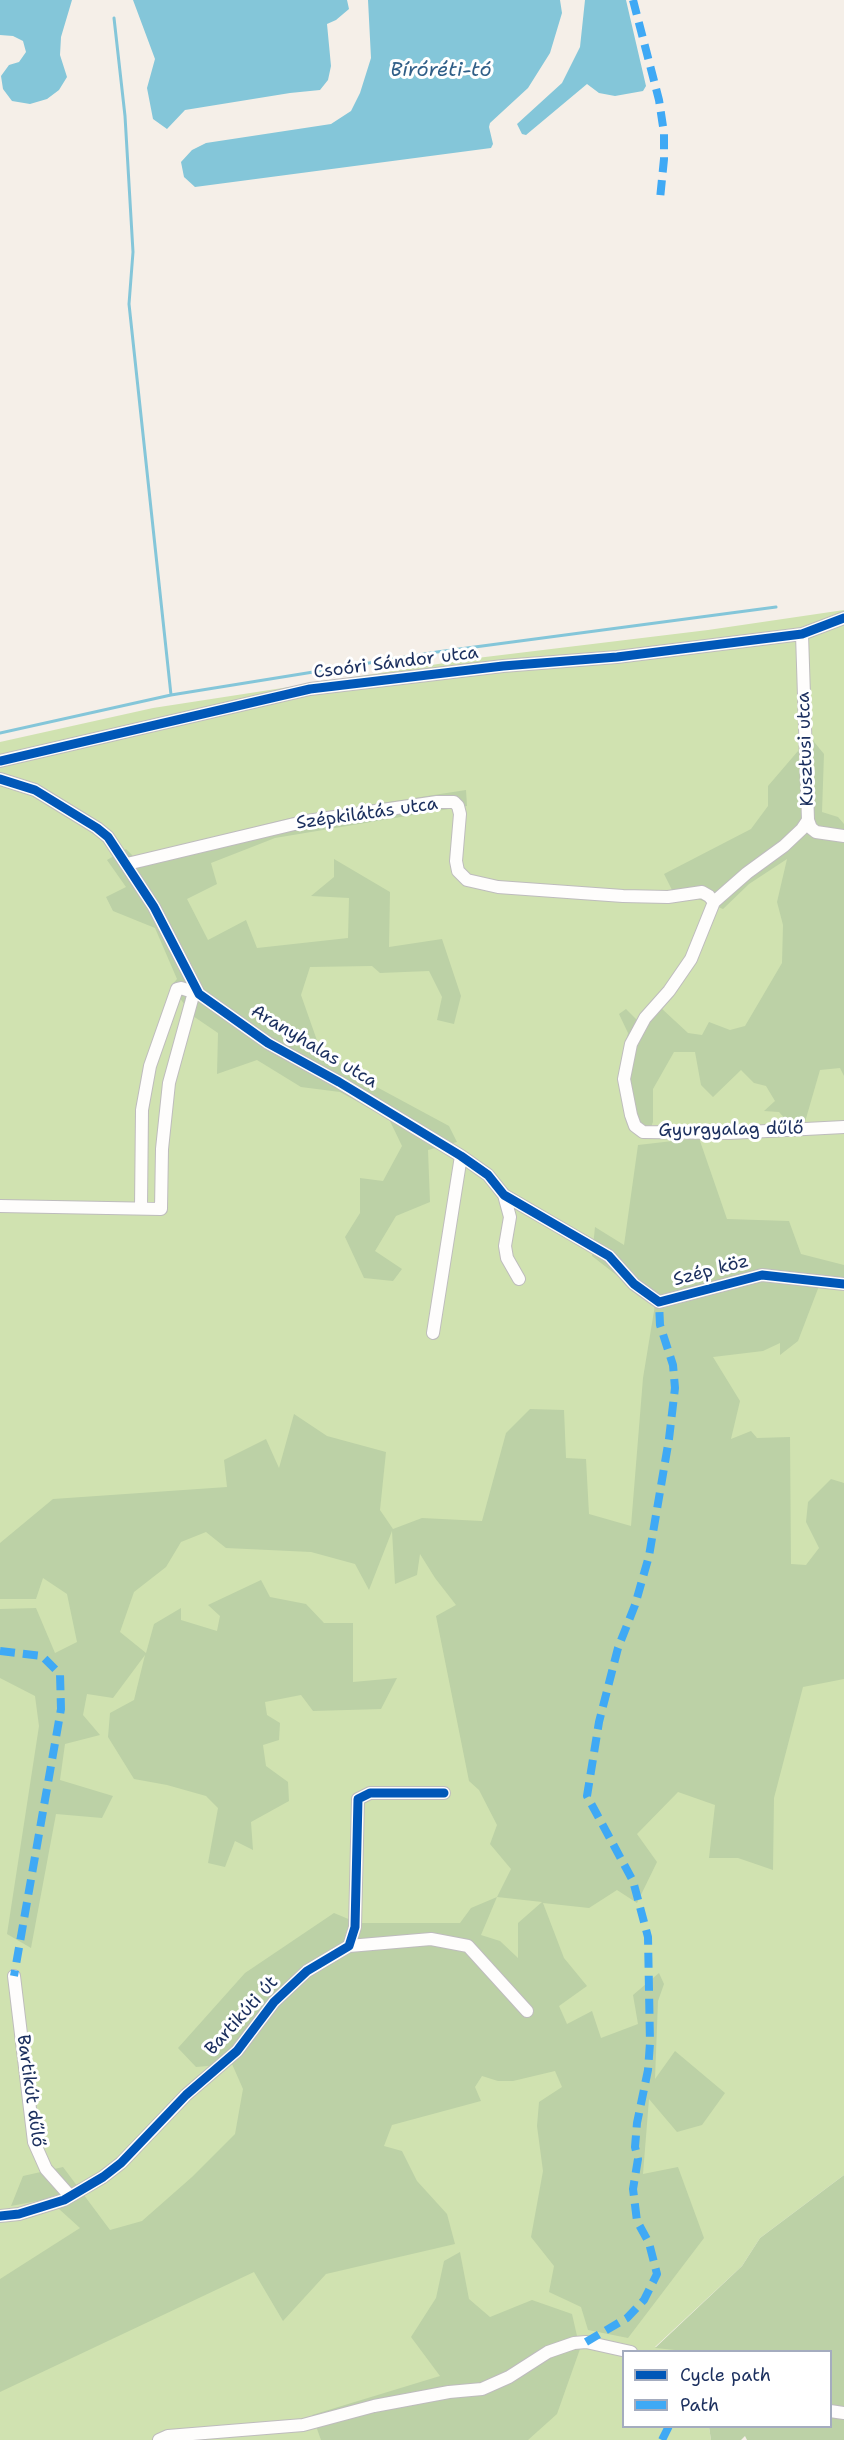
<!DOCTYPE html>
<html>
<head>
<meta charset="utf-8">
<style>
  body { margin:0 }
  #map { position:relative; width:844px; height:2440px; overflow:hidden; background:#f5efe8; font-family:"Shantell Sans",sans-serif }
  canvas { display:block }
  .legend { position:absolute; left:622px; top:2350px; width:210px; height:78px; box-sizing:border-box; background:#fff; border:2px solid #a4acbf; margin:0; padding:8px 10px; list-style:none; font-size:18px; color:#1b2f5e }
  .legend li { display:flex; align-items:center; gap:12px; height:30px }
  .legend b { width:30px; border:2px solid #a4acbf }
</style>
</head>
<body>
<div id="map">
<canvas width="844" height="2440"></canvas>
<ul class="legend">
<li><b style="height:8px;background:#0057b8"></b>Cycle path</li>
<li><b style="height:8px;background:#3fa9f5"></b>Path</li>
</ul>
</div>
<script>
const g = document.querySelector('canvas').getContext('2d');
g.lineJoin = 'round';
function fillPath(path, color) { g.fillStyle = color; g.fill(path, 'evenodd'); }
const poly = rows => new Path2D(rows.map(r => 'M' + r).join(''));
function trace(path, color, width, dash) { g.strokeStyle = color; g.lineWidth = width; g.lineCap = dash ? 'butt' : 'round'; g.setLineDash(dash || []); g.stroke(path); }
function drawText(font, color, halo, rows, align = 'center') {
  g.font = font + ' "Shantell Sans",sans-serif'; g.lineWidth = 6; g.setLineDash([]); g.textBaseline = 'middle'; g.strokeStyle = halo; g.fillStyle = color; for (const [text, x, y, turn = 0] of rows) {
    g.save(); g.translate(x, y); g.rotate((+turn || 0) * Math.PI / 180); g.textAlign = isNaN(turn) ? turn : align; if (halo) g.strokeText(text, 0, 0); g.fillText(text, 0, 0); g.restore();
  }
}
const green = poly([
  [844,610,844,2175,760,2238,742,2266,655,2347,695,2351,624,2352,624,2426,709,2427,711,2440,0,2440,0,742,153,708,477,658,708,630]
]);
const forest = poly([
  [810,737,824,754,822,812,838,817,844,824,844,1076,840,1068,820,1070,805,1122,790,1124,779,1112,764,1111,775,1101,766,1086,754,1083,741,1070,713,1097,701,1085,695,1052,674,1052,653,1089,653,1122,646,1139,622,1101,622,1062,628,1033,619,1014,626,1009,636,1019,645,1024,661,1008,688,1033,702,1035,709,1022,730,1030,745,1026,782,963,783,925,777,902,787,859,749,884,723,909,693,897,674,894,664,874,751,829,768,806,768,786],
  [466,790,467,806,275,838,211,863,217,884,187,899,208,940,246,920,257,948,348,938,349,898,311,896,334,877,334,859,390,892,389,947,442,939,461,996,454,1024,437,1020,442,997,429,971,380,973,372,966,310,967,301,995,320,1049,360,1078,449,1126,457,1142,428,1150,430,1202,396,1216,375,1251,402,1269,393,1281,364,1278,345,1237,360,1213,360,1178,383,1181,402,1146,389,1119,340,1092,301,1087,257,1060,217,1074,218,1033,193,1016,171,986,177,979,155,928,113,911,106,897,126,887,107,860,126,849,134,857,298,816],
  [699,1138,727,1219,789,1221,801,1254,844,1265,844,1289,819,1286,798,1341,780,1355,780,1343,763,1351,713,1357,740,1401,731,1439,751,1431,757,1438,790,1437,791,1564,806,1565,819,1548,806,1522,808,1502,831,1479,844,1483,844,1679,803,1687,774,1798,773,1870,738,1858,709,1858,715,1805,678,1792,637,1834,657,1862,637,1903,617,1890,589,1908,543,1903,564,1958,587,1986,559,2006,567,2024,592,2011,601,2038,638,2024,633,1995,659,1973,664,1984,658,2001,655,2079,675,2051,725,2093,702,2125,677,2132,649,2099,643,2174,678,2167,704,2238,628,2338,588,2330,581,2307,549,2292,554,2266,531,2237,543,2171,537,2126,539,2102,562,2087,555,2071,513,2081,498,2081,482,2076,475,2087,481,2101,392,2125,384,2146,402,2151,417,2181,447,2214,455,2244,326,2274,283,2321,254,2272,0,2392,0,2279,80,2228,48,2199,11,2206,23,2176,63,2167,110,2230,142,2221,192,2177,235,2134,243,2089,232,2064,196,2067,178,2048,245,1973,334,1913,358,1923,460,1923,471,1908,497,1897,511,1869,490,1844,497,1825,479,1790,469,1781,436,1616,456,1605,435,1578,420,1554,417,1575,395,1584,392,1531,369,1590,355,1564,311,1552,226,1548,206,1532,181,1542,166,1567,134,1592,120,1632,146,1653,154,1624,181,1608,181,1620,217,1631,220,1616,208,1605,261,1580,270,1597,306,1604,324,1623,353,1623,353,1682,397,1678,381,1709,313,1711,301,1695,265,1702,267,1715,280,1723,279,1740,263,1745,266,1766,288,1782,289,1801,251,1822,253,1850,235,1841,225,1867,208,1863,218,1808,206,1796,167,1785,134,1779,108,1737,110,1713,134,1700,145,1655,113,1698,87,1694,83,1715,100,1735,65,1744,60,1780,113,1796,102,1818,56,1814,31,1948,7,1934,39,1726,35,1696,0,1678,0,1609,36,1608,55,1653,77,1642,67,1594,43,1578,36,1599,0,1599,0,1543,53,1499,227,1487,224,1460,266,1439,279,1468,294,1414,327,1436,386,1452,380,1510,393,1529,422,1518,482,1521,506,1433,530,1409,564,1410,566,1458,586,1459,589,1514,631,1526,643,1378,655,1305,592,1256,595,1227,624,1245,638,1145],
  [497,1897,542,1902,518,1923,518,1958,500,1941,481,1935],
  [844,2175,844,2440,747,2440,745,2436,741,2440,711,2440,709,2427,830,2426,830,2352,695,2352,655,2348,742,2266,760,2238],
  [460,2252,469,2299,490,2317,532,2300,572,2314,580,2349,557,2414,528,2440,321,2440,312,2415,440,2376,411,2337,436,2298,444,2261]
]);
const water = poly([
  [0,0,72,0,61,37,60,55,67,77,59,90,47,99,30,104,12,101,3,89,1,76,9,65,19,62,26,52,23,41,13,36,0,35],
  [133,0,347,0,349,9,336,20,327,24,331,66,328,80,320,90,290,93,185,110,167,129,153,119,147,88,155,59],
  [368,0,560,0,562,13,550,53,528,88,490,123,489,127,493,144,491,148,195,187,184,177,181,162,192,150,206,143,331,124,351,111,360,93,371,58],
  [585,0,626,0,646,86,643,91,615,96,599,93,587,84,526,135,522,134,517,124,562,83,580,47]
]);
const stream = poly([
  [114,18,125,116,133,252,129,304,171,695],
  [0,733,171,695,437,652,776,607]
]);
const minor = poly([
  [802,634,808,820,811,828,816,832,844,836],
  [0,761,310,689,503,666,617,657,802,634,844,618],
  [0,779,35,790,97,828,108,837,154,907,199,994,268,1043,339,1082,461,1156,488,1175,504,1195,609,1256,634,1284,659,1302,762,1275,844,1284],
  [808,820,802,829,784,846,747,873,714,902,691,959,669,991,645,1018,631,1044,624,1079,631,1115,635,1126,643,1132,729,1133,844,1127],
  [127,864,307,821,437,802,454,802,458,806,460,814,456,861,458,871,467,880,498,887,623,896,668,897,702,892,709,896,714,902],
  [504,1195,510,1217,505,1246,507,1258,519,1279],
  [0,1206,161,1209,162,1149,169,1083,194,992],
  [141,1208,142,1110,150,1066,177,989,181,988,199,994],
  [433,1333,461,1156],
  [349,1946,431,1939,468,1946,527,2011],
  [14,1976,34,2142,46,2169,70,2196],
  [0,2216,19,2214,64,2200,103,2177,121,2163,186,2095,237,2051,274,2002,307,1971,349,1946,355,1927,358,1799,370,1793,444,1793],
  [830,2411,844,2413],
  [159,2440,168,2436,303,2425,374,2406,449,2392,482,2389,509,2377,548,2352,574,2343,586,2342,631,2352]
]);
const quiet = poly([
  [633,0,659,100,664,133,664,159,660,199],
  [0,1651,42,1656,60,1674,61,1709,14,1976],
  [586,2342,627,2318,644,2300,657,2274,649,2243,637,2221,633,2189,638,2159,635,2147,637,2123,648,2070,650,2043,648,1937,633,1881,587,1796,599,1722,618,1648,635,1605,649,1556,669,1439,675,1388,673,1365,660,1325,659,1302],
  [662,2440,669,2426]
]);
const cycleway = poly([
  [0,761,310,689,503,666,617,657,802,634,844,618],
  [0,779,35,790,97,828,108,837,154,907,199,994,268,1043,339,1082,461,1156,488,1175,504,1195,609,1256,634,1284,659,1302,762,1275,844,1284],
  [0,2216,19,2214,64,2200,103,2177,121,2163,186,2095,237,2051,274,2002,307,1971,349,1946,355,1927,358,1799,370,1793,444,1793]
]);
const streetNames = [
  ["Csoóri Sándor utca",396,663,-7],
  ["Kusztusi utca",806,749,-92],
  ["Szépkilátás utca",367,814,-8],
  ["Aranyhalas utca",314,1047,31],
  ["Gyurgyalag dűlő",731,1130,-1],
  ["Szép köz",711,1271,-15],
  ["Bartikúti út",242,2016,-48],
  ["Bartikút dűlő",30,2091,82]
];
const waterNames = [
  ["Bíróréti-tó",441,71]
];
fillPath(green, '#d0e2b0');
fillPath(forest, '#bcd1a6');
fillPath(water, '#84c6d9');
trace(stream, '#84c6d9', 3);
trace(minor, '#bebcbd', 14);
trace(minor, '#fefdfc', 12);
trace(quiet, '#3fa9f5', 8, [15, 8]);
trace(cycleway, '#0057b8', 9);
drawText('18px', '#1b2f5e', '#fff', streetNames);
drawText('italic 20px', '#2f5e87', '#fff', waterNames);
</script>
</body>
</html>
